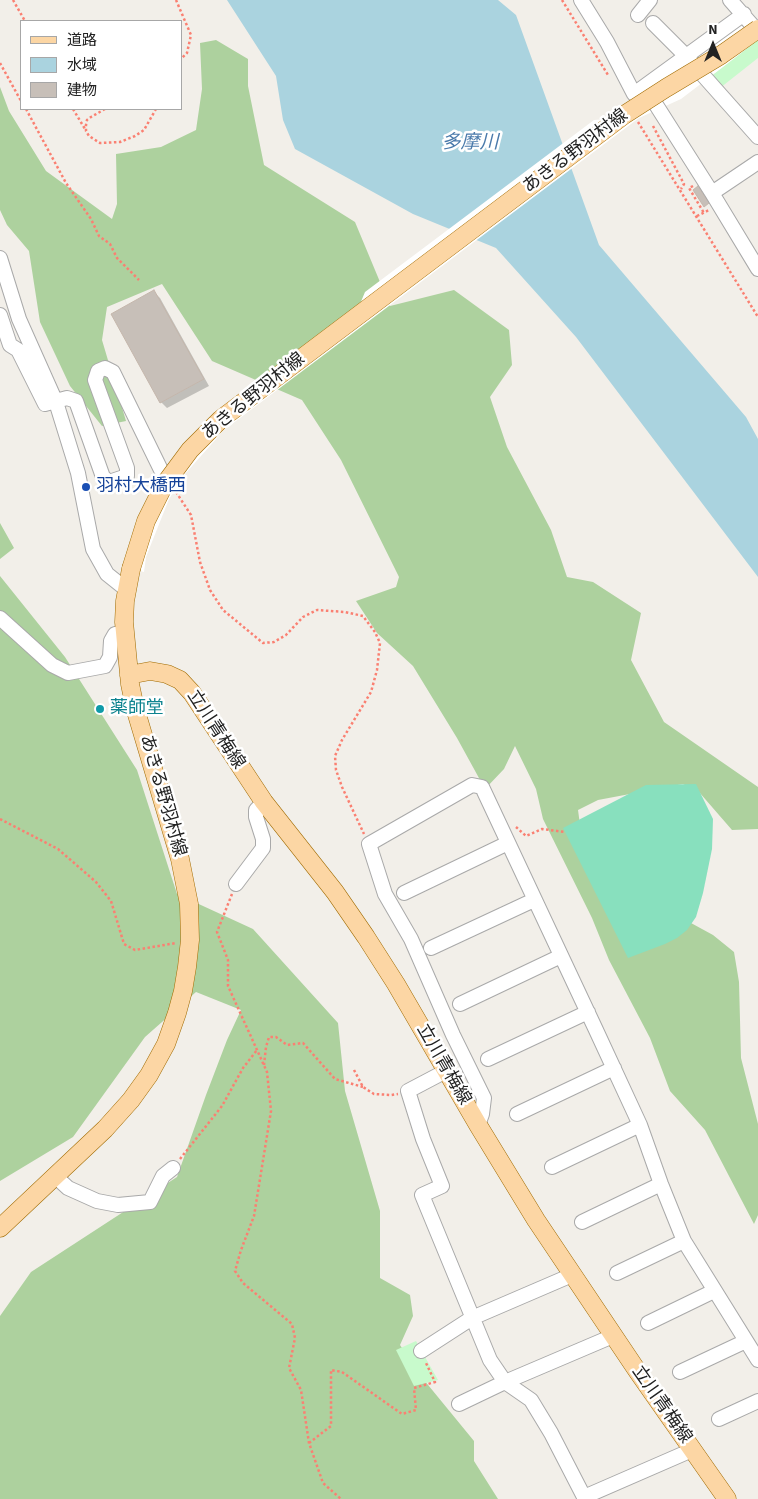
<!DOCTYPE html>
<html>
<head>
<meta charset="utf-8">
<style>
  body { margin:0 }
  #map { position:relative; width:758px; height:1499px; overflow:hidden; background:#f2efe9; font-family:"Source Sans 3","Noto Sans JP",sans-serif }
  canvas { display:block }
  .legend { position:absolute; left:20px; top:20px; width:162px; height:90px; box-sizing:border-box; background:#fff; border:1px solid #a7a7a7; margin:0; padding:6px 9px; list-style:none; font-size:15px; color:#222 }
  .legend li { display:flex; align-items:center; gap:10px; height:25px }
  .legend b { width:25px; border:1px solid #a7a7a7 }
  .north { position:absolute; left:688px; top:20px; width:50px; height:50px; -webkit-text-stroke:4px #fff; paint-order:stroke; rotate:0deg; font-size:14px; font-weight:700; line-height:20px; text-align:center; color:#222 }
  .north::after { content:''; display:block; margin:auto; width:18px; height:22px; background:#222; clip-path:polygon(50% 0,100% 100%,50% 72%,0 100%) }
</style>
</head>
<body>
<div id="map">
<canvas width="758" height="1499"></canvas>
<ul class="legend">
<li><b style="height:6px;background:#fcd6a4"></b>道路</li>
<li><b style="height:14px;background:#aad3df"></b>水域</li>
<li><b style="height:14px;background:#c7bfb8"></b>建物</li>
</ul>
<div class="north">N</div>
</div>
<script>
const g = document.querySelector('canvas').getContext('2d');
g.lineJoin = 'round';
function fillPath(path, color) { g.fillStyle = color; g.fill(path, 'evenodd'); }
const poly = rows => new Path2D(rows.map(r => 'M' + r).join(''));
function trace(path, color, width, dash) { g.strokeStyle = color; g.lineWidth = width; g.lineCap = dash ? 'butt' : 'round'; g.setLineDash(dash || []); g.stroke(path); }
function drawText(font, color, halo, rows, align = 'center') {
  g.font = font + ' "Source Sans 3","Noto Sans JP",sans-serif'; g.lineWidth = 5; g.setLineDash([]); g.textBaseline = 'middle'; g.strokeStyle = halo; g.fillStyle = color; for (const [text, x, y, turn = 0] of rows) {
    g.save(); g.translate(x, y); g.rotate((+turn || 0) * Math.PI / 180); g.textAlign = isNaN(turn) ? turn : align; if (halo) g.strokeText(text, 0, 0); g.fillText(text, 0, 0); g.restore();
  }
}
const forest = poly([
  [216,40,248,59,248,86,264,165,355,222,390,306,454,290,509,330,512,365,490,397,507,447,551,530,567,577,593,582,641,613,631,660,664,722,758,787,758,829,732,830,699,792,683,784,598,800,578,810,581,832,632,951,691,923,713,935,734,952,739,982,741,1058,758,1124,758,1215,754,1224,705,1130,670,1091,650,1038,609,960,592,918,543,819,536,789,515,746,504,769,485,789,457,738,413,666,377,633,356,601,396,587,399,577,341,460,302,400,212,361,162,284,107,307,102,340,126,421,102,426,70,386,40,322,29,251,7,225,0,210,0,87,9,111,46,171,112,219,117,204,116,154,161,147,196,130,202,89,200,43],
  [0,523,14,548,0,559],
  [0,576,65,657,137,770,177,894,253,929,338,1023,345,1091,380,1211,380,1278,410,1295,413,1316,400,1345,424,1380,474,1441,474,1461,498,1499,0,1499,0,1316,31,1272,177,1177,206,1095,227,1040,241,1010,196,992,145,1037,73,1137,0,1181]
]);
const park = poly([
  [758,40,758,58,720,88,711,76],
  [416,1341,438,1380,414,1386,396,1350]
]);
const pitch = poly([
  [696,784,713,819,712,849,703,893,696,917,687,930,677,938,665,944,628,958,563,828,646,785]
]);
const water = poly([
  [227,0,498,0,516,15,599,245,746,417,758,439,758,577,576,337,496,248,413,214,295,149,283,120,276,76]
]);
const pier = poly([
  [744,18,758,39,736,57,681,99,639,118,224,430,185,474,169,499,146,557,144,572,127,568,169,469,360,304,365,292,594,120,608,119]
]);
const shadow = poly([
  [154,292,160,298,209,386,167,408,161,402],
  [98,707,102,707,103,713,98,713]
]);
const building = poly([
  [698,186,709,203,704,207,693,190,698,186],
  [154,290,204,379,160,403,111,314,154,290]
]);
const path = poly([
  [13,0,25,21],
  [176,0,191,35,187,53,181,59],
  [562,0,608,75],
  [0,63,21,101],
  [26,109,66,183,91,219,99,236,110,244,117,258,139,280],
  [73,109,85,129],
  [105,109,91,117,87,120,86,125,86,131,89,136,100,143,120,142,135,136,144,130,156,109],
  [638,122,758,317],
  [653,126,684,184,681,189],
  [693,186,689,188,704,213],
  [697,216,709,210],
  [176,492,191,515,200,562,210,590,223,610,263,643,274,642,286,635,303,617,317,610,345,612,363,616,375,632,380,643,377,670,371,692,342,740,335,756,336,770,342,787,364,834],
  [0,819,58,849,96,882,111,901,124,944,135,950,176,943],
  [516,827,526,836,542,829,565,832],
  [232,894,217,932,228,960,228,986,267,1072,271,1111,254,1216,241,1250,235,1271,243,1283,292,1324,295,1338,289,1368,301,1390,309,1443,323,1483,341,1499],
  [264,1065,266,1047,269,1037,276,1037,287,1045,303,1043,335,1079,363,1087],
  [354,1070,363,1087,374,1094,391,1095,398,1094],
  [180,1159,222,1106,243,1068,257,1050],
  [309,1443,331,1426,331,1370,342,1372,402,1414,416,1410,414,1388,435,1382,426,1363]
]);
const minor = poly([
  [581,0,607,42,634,94,744,14],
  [730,0,758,32],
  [638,15,650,0],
  [653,23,686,56,758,137],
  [646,89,712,193,758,269],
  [712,193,758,162],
  [0,258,19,319,56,402,78,473,93,549,107,574,127,590],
  [0,315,10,345,18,350,45,404,67,398,76,401,103,477,109,482,127,476,127,468,95,380,98,371,105,368,113,372,161,470],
  [0,618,52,665,68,673,105,666,110,657,111,641,115,634,124,632],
  [236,884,263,848,263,839,256,817,256,810,264,802],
  [404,893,508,843],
  [431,948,534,900],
  [460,1004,561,956],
  [488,1059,588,1012],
  [446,1071,408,1091,423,1139,442,1186,422,1195,490,1360,505,1382,531,1400,551,1433,584,1497,692,1450],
  [517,1114,614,1068],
  [478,1125,482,1114,484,1098,453,1035,411,939,385,894,369,844,472,785,482,787,596,1030,640,1125,661,1184,684,1241,758,1360],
  [552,1167,640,1125],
  [55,1176,68,1188,97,1201,118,1205,150,1202,163,1176,173,1168],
  [582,1222,661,1184],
  [617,1273,684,1241],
  [648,1323,714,1291],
  [421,1351,472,1318,572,1275],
  [680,1372,746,1341],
  [459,1404,505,1382,613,1336],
  [719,1419,758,1401]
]);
const major = poly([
  [129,675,150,671,167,674,180,680,192,693,264,802,335,892,366,937,396,984,478,1125,536,1220,638,1372,727,1499],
  [0,1228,105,1129,131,1100,149,1075,166,1044,177,1013,183,991,187,967,190,940,189,904,180,859,135,708,130,684,124,622,125,601,131,569]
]);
const majorBridge = poly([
  [131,569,146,521,164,485,190,450,221,419,624,115,666,88,721,55,758,29]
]);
const markers = [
  [86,487,5,"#1a4fb4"],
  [100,709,5,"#0f9aa8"]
];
const streetNames = [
  ["あきる野羽村線",576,152,-37],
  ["あきる野羽村線",254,397,-39],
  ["立川青梅線",215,730,57],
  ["あきる野羽村線",162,796,74],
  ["立川青梅線",443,1065,60],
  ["立川青梅線",661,1405,55]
];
const transitNames = [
  ["羽村大橋西",96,487]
];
const cultureNames = [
  ["薬師堂",110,709]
];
const waterNames = [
  ["多摩川",470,144]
];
fillPath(forest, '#add19e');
fillPath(park, '#c8facc');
fillPath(pitch, '#88e0be');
fillPath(water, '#aad3df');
fillPath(pier, '#fff');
fillPath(shadow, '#0003');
fillPath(building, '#c7bfb8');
trace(building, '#c4b6ab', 1);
trace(minor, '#a9a9a9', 16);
trace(major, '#a06b00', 19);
trace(path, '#fa8072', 2.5, [2.5, 2.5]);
trace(minor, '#fff', 14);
trace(major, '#fcd6a4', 18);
trace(majorBridge, '#a06b00', 19, []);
trace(majorBridge, '#fcd6a4', 18);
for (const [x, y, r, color] of markers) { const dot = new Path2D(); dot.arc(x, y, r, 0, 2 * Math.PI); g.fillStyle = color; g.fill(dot); trace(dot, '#fff', 2); }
drawText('18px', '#222', '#fff', streetNames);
drawText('18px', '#164399', '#fff', transitNames, 'left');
drawText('18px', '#0d838f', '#fff', cultureNames, 'left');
drawText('italic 19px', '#4a7aab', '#fff', waterNames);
</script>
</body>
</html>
